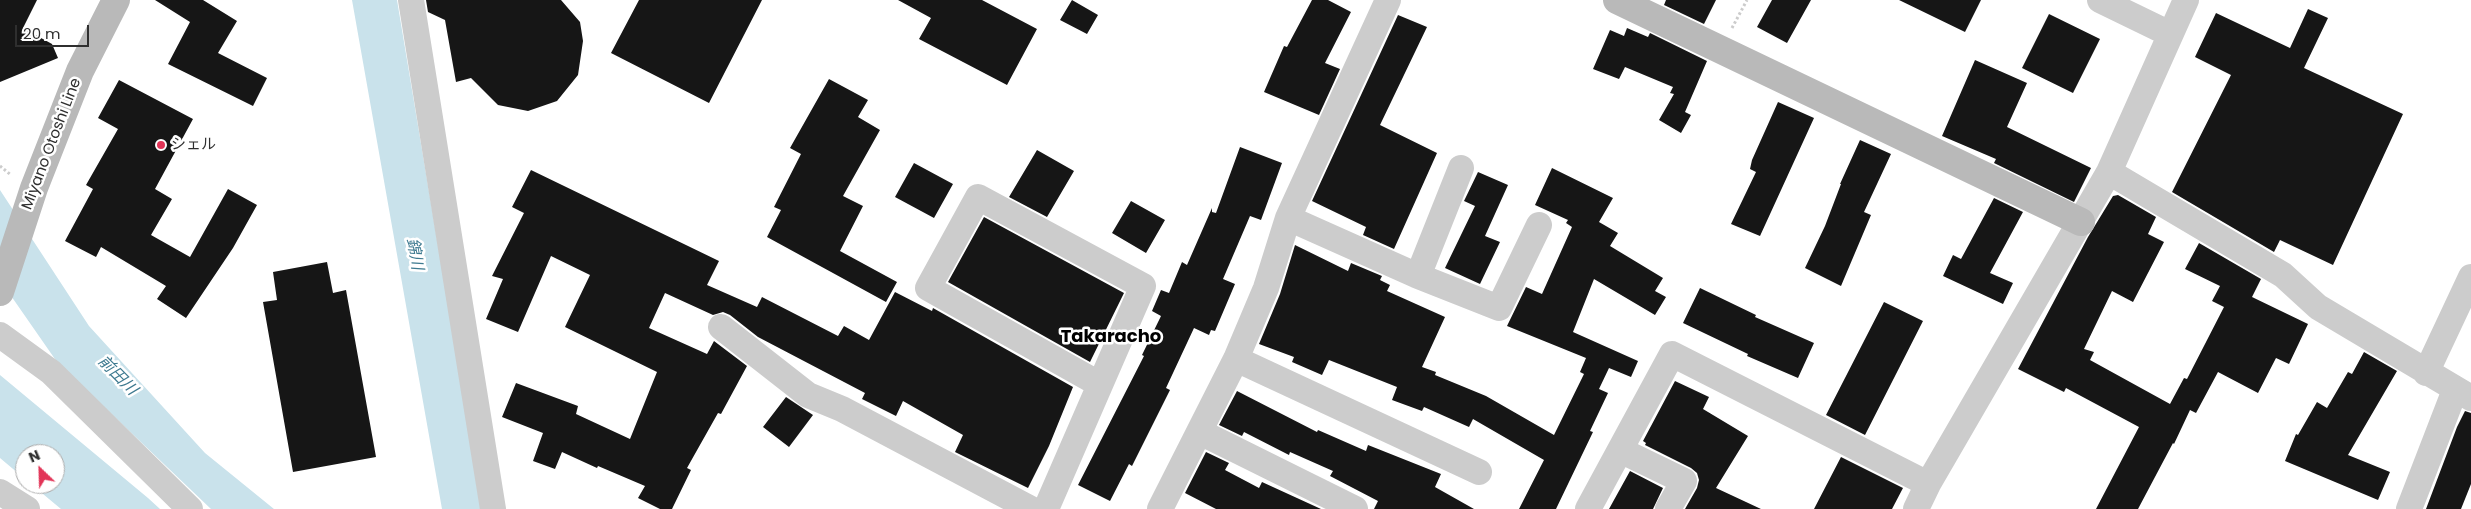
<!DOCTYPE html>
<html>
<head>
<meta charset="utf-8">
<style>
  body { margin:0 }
  #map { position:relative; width:2471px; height:509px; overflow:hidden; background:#fff; font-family:Poppins,sans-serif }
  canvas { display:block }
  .north { position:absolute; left:15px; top:444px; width:50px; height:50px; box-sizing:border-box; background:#fff; border:1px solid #acacac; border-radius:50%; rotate:336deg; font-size:14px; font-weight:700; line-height:20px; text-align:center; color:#2f2f2f }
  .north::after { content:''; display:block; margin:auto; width:18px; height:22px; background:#e23457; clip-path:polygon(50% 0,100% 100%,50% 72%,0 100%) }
  .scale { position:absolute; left:15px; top:25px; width:74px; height:22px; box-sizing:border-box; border:2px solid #2f2f2f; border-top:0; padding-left:6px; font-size:15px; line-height:18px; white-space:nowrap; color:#2f2f2f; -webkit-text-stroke:4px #fff; paint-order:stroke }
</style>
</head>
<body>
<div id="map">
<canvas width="2471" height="509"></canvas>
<div class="north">N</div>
<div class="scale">20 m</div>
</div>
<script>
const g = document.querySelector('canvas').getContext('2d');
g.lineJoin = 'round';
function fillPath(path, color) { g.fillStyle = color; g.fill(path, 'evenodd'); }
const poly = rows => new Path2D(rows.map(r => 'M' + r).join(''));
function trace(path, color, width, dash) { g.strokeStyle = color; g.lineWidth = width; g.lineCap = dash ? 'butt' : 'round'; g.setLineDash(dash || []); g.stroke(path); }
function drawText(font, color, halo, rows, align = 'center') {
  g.font = font + ' Poppins,"Noto Sans JP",sans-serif'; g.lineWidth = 5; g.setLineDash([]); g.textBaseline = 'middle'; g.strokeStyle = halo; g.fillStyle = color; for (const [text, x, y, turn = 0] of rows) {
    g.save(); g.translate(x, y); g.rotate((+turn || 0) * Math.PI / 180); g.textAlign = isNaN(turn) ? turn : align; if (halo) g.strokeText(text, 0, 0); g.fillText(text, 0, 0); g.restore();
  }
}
const water = poly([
  [352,0,397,0,482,509,442,509],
  [0,190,89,326,205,453,274,509,211,509,57,362,0,280],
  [0,375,148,498,160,509,61,509,31,484,55,484,55,454,25,454,25,479,0,458]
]);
const building = poly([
  [0,0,37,0,23,28,52,44,58,58,0,82],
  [155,0,203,0,237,21,218,53,267,78,253,106,168,64,190,22],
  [426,0,561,0,580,22,583,41,578,75,557,101,528,111,498,105,471,78,456,82,445,20,428,12],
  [639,0,762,0,709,103,611,53],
  [898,0,982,0,1037,29,1007,85,919,39,931,18],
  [1072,0,1098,15,1087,34,1060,20],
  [1312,0,1328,0,1351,12,1325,63,1340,69,1319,115,1264,92,1284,46,1287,47],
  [1666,0,1716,0,1704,24,1664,5],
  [1772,0,1811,0,1787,43,1757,27],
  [1899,0,1981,0,1965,32],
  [2308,9,2328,18,2304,68,2403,114,2333,265,2280,240,2274,252,2172,192,2231,75,2195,57,2216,13,2290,48],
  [2049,14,2100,39,2073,93,2022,68],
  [1398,15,1427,27,1380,125,1437,153,1394,249,1363,235,1366,227,1312,201],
  [1627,28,1648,37,1650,33,1707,61,1685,112,1691,115,1681,133,1659,120,1674,94,1670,93,1673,87,1625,67,1619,79,1593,69,1610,30,1624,36],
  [1975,60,2027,83,2007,127,2091,168,2074,202,1994,163,1996,159,1942,136],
  [829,79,868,100,858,117,880,130,843,196,863,206,840,251,897,282,886,302,767,237,781,210,774,207,801,154,790,148],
  [119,80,193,119,155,189,172,199,151,235,190,257,228,189,257,205,233,248,186,318,157,299,166,286,101,247,96,257,65,241,93,189,86,185,118,129,98,118],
  [1778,102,1814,118,1760,236,1731,224,1756,172,1750,169,1752,160],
  [1860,140,1891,154,1864,212,1871,215,1841,286,1805,268,1825,226,1841,184,1840,184],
  [1240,147,1282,163,1261,220,1250,216,1223,279,1235,284,1215,331,1211,330,1209,335,1194,328,1166,388,1170,390,1132,466,1129,464,1110,501,1078,485,1144,356,1142,355,1161,316,1152,311,1161,290,1169,293,1182,262,1187,265,1212,208,1212,212,1216,213],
  [1037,150,1074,171,1047,217,1009,197],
  [914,163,953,184,934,218,895,197],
  [1552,168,1613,198,1599,222,1618,233,1610,246,1663,278,1655,291,1666,297,1655,315,1594,279,1573,332,1638,361,1631,377,1609,368,1599,389,1608,393,1590,431,1593,432,1556,509,1519,509,1544,460,1473,419,1469,427,1424,407,1422,411,1392,400,1397,387,1329,360,1322,375,1292,362,1294,357,1259,344,1280,294,1295,245,1348,271,1351,263,1382,276,1380,280,1390,285,1387,291,1445,317,1422,367,1436,372,1435,375,1486,396,1554,435,1584,374,1580,372,1586,358,1507,326,1526,287,1542,294,1572,227,1566,223,1568,220,1535,205],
  [531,170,719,261,707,285,757,307,762,297,838,336,844,326,869,340,895,292,932,311,933,308,1073,387,1049,446,1028,488,955,452,963,435,903,401,896,416,862,399,865,393,758,337,730,315,723,312,713,315,665,293,649,328,707,354,714,341,747,366,721,414,718,413,687,468,691,470,672,509,660,509,638,498,645,486,598,466,597,468,562,452,555,469,533,461,543,433,502,417,516,383,578,406,576,414,630,439,657,372,565,327,590,275,551,256,518,332,486,319,503,279,492,276,524,213,512,207],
  [1478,172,1508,185,1485,236,1500,242,1480,284,1445,268,1475,206,1464,201],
  [2118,195,2156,217,2148,234,2164,242,2133,302,2112,291,2084,349,2094,352,2090,360,2170,404,2184,378,2187,379,2224,307,2212,301,2220,286,2185,269,2199,243,2261,279,2252,297,2308,324,2289,364,2276,358,2258,393,2218,372,2196,413,2190,410,2174,444,2173,443,2138,509,2096,509,2139,427,2066,388,2064,392,2018,369,2088,237,2113,196],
  [1994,198,2023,212,1990,273,2013,283,2003,304,1943,276,1953,255,1961,259],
  [1131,201,1165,220,1146,253,1112,233],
  [984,217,1124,293,1090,362,948,282],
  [327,262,333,293,346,290,376,457,293,472,263,302,277,300,273,272],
  [1700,288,1756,315,1755,317,1814,343,1798,378,1747,356,1748,354,1683,323],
  [1884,302,1923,321,1865,435,1826,415],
  [2364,352,2397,371,2348,455,2390,472,2378,500,2285,461,2296,434,2298,435,2317,402,2327,408,2348,372,2352,374],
  [1675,381,1709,397,1703,409,1748,436,1716,488,1761,509,1685,509,1697,488,1699,480,1697,473,1691,468,1645,445,1646,443,1643,441],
  [1237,391,1317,432,1318,430,1366,451,1368,445,1441,474,1435,487,1474,509,1374,509,1378,501,1330,476,1333,471,1290,452,1289,455,1244,432,1242,436,1219,425],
  [786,397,813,415,789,447,763,427],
  [2465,411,2471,413,2471,484,2461,509,2426,509,2457,427],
  [1206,452,1229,463,1225,470,1259,488,1262,482,1321,509,1216,509,1185,493],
  [1841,457,1903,488,1892,509,1814,509],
  [1630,471,1663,488,1653,509,1609,509]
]);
const path = poly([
  [1732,28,1747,0],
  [0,166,11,175]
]);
const street = poly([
  [411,0,493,509],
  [2100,0,2170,34],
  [2109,172,2283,275,2318,307,2471,398],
  [1288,218,1418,276,1499,308,1539,225],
  [1418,276,1461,168],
  [721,327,808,395,842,409,1031,509],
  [0,335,51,372,190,509],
  [1236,359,1479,472],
  [2426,373,2471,277],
  [1200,432,1355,509],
  [1620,450,1684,481,1668,509],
  [0,492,27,509],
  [1046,509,1143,286,978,197,928,288,1099,384],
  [1160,509,1236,359,1266,288,1288,218,1388,0],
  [1588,509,1672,354,1928,484],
  [1916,509,1928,484,2109,172,2186,0],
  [2409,509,2455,390]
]);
const secondary = poly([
  [1617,0,2081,222],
  [0,292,34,188,80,71,116,0]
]);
const markers = [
  [161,145,5,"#e23457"]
];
const streetNames = [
  ["Miyano Otoshi Line",52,144,-69]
];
const poiNames = [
  ["シェル",171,145]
];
const waterNames = [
  ["錦川",414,254,80],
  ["前田川",117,376,45]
];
const quarterNames = [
  ["Takaracho",1111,337]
];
fillPath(water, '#c9e2eb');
fillPath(building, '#161616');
trace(path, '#ccc', 3, [2.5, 2.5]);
trace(street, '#ccc', 26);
trace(secondary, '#b9b9b9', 28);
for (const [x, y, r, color] of markers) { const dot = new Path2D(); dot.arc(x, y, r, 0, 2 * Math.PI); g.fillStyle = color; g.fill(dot); trace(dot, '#fff', 2); }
drawText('15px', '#2f2f2f', '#fff', streetNames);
drawText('15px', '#2f2f2f', '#fff', poiNames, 'left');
drawText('italic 16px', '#3e7a90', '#fff', waterNames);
drawText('bold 18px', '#000', '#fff', quarterNames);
</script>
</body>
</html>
